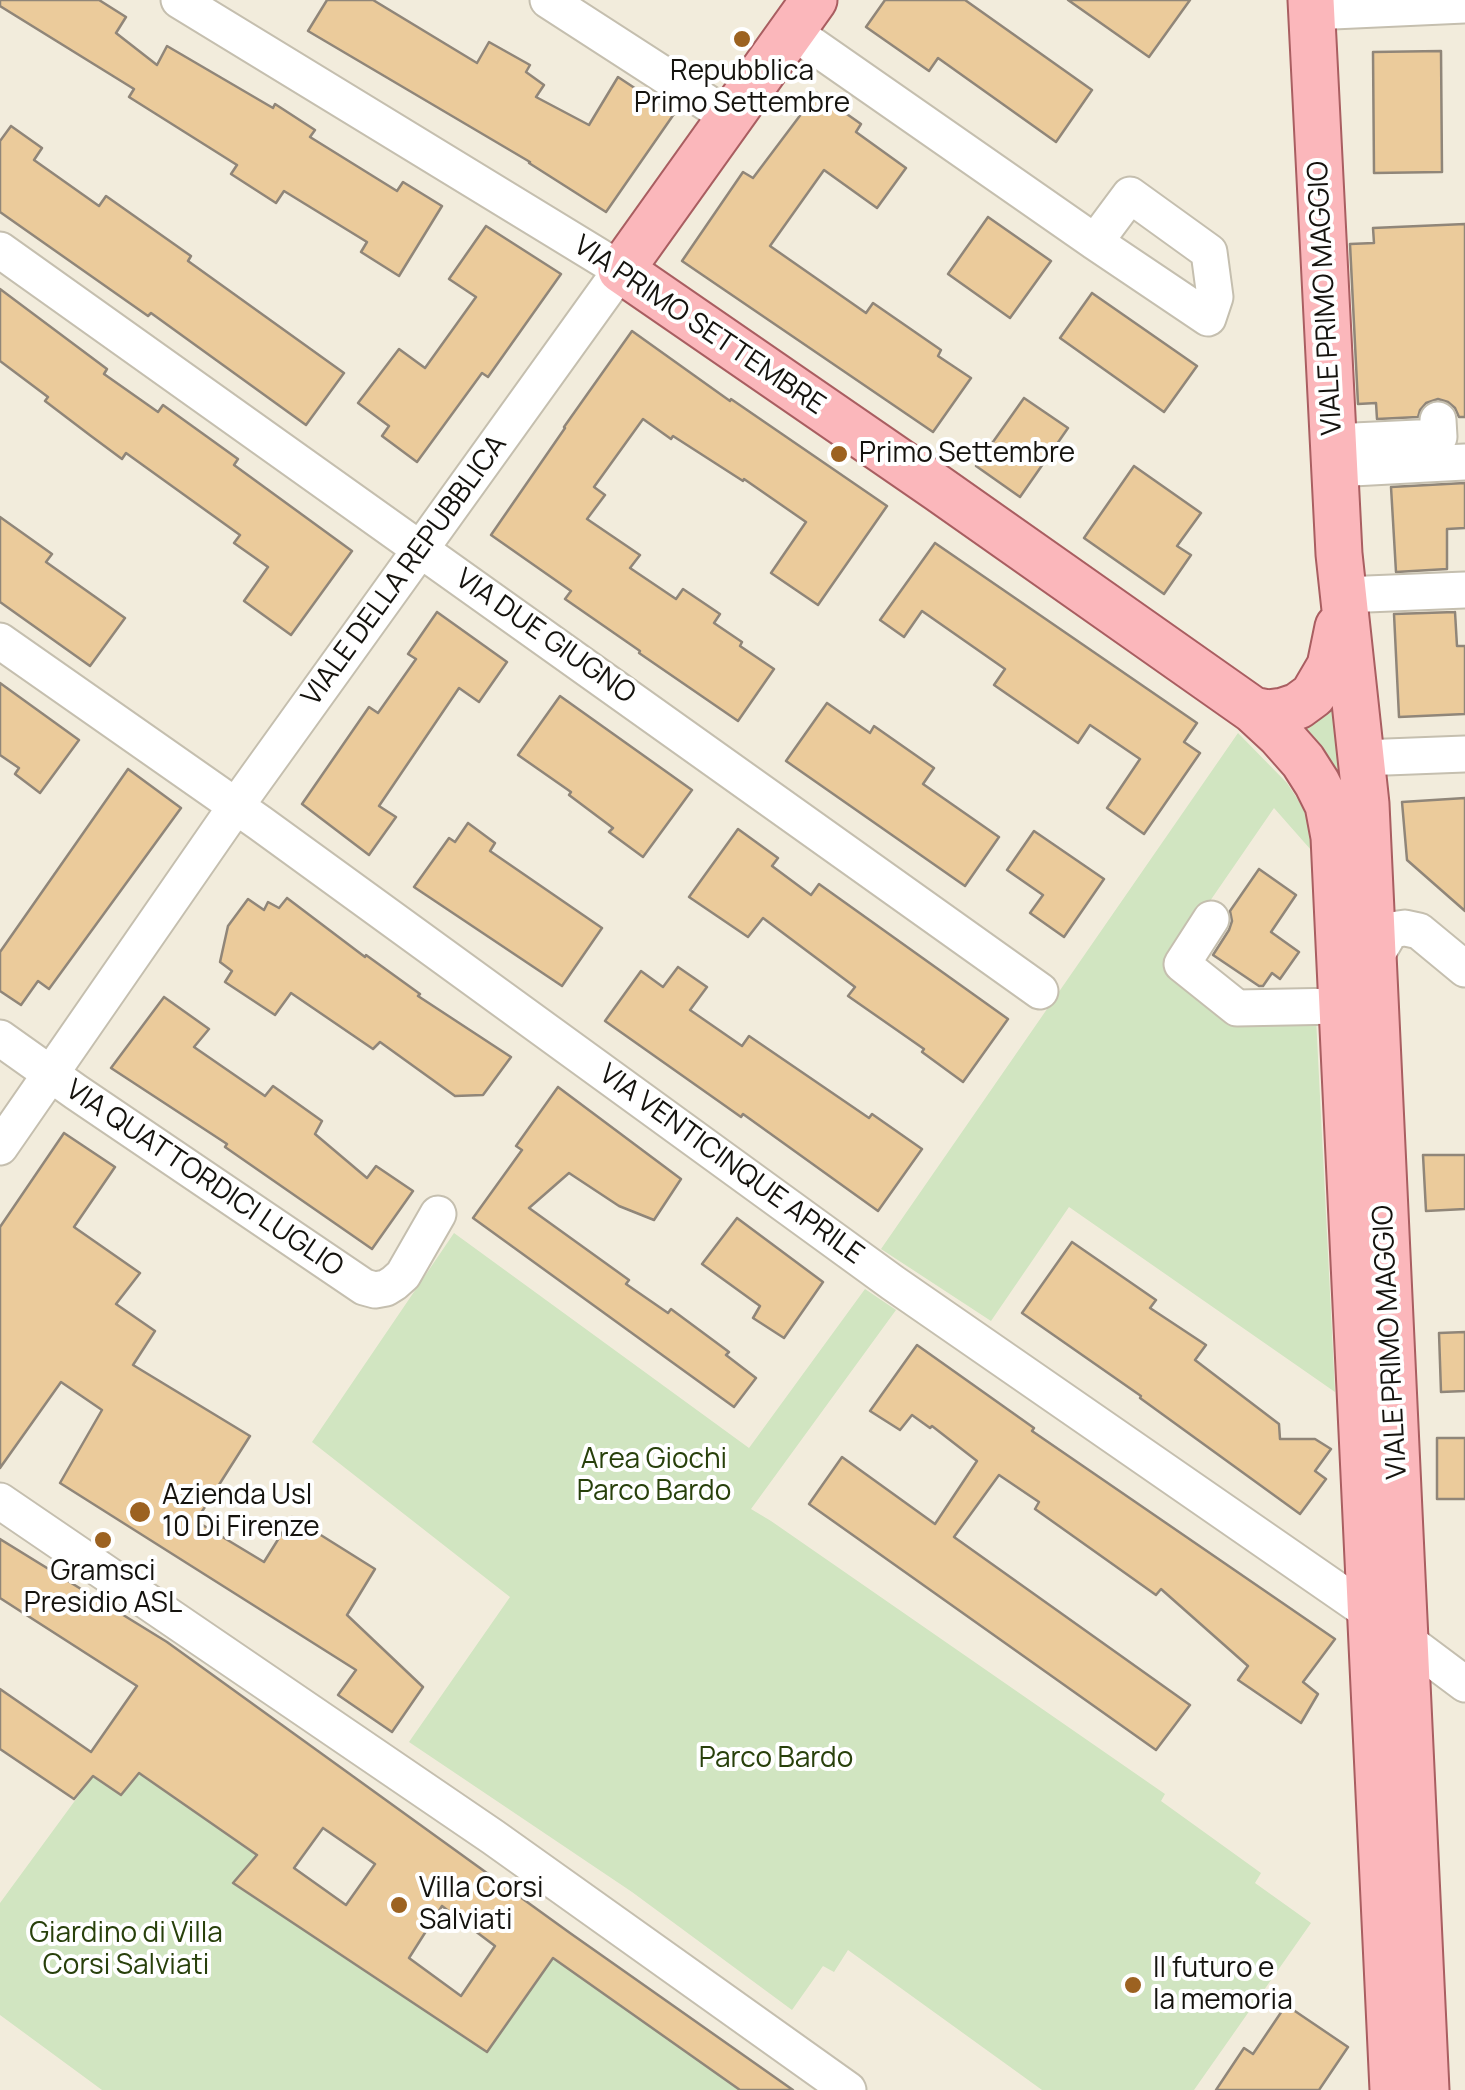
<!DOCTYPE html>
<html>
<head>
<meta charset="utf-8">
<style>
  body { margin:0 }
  canvas { display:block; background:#f2ecdc }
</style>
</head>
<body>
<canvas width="1465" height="2090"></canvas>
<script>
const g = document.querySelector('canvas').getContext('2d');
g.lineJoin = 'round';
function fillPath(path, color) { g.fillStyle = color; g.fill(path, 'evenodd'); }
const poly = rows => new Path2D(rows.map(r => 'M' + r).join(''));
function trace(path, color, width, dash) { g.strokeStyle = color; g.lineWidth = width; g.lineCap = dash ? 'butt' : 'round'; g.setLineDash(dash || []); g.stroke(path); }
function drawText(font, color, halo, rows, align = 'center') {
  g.font = font + ' Manrope,sans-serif'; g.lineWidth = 8; g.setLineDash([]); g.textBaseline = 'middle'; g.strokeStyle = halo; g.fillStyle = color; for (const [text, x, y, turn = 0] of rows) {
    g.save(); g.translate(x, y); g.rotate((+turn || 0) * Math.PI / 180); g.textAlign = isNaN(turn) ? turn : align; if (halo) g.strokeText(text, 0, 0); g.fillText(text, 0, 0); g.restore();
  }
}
const green = poly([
  [1340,689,1350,796,1292,733],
  [1238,733,1287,783,1302,806,1312,824,1311,850,1274,808,1166,965,1316,1018,1335,1392,1069,1207,991,1321,881,1249],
  [454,1233,749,1448,865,1289,896,1310,751,1509,771,1521,1165,1794,1161,1801,1261,1873,1255,1883,1311,1923,1194,2090,1042,2090,848,1950,834,1972,823,1966,792,2010,632,1892,409,1742,510,1597,312,1442],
  [139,1773,257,1855,233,1883,486,2052,553,1958,740,2090,102,2090,0,2015,0,1903,93,1776,121,1795]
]);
const building = poly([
  [0,0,99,0,126,17,116,33,157,65,167,46,273,108,275,104,315,130,310,137,397,191,403,182,442,206,399,276,361,252,367,242,284,191,276,203,231,174,237,165,129,97,134,89,0,6,0,0],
  [327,0,373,0,477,63,489,42,530,65,526,72,544,85,536,97,589,125,618,77,674,114,606,212,529,163,530,162,308,31,327,0],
  [885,0,965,0,1092,90,1056,142,938,58,929,71,866,27,885,0],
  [1068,0,1190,0,1149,57,1068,0],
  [1441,51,1442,172,1374,173,1373,52,1441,51],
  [817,93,861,124,856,132,906,168,877,208,824,170,770,246,866,313,873,303,941,350,938,356,971,378,933,432,682,261,743,172,753,178,817,93],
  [11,126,42,148,34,160,99,206,106,196,191,256,188,261,344,373,306,425,151,313,148,316,0,212,0,141,11,126],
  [988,217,1051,261,1010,318,948,274,988,217],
  [1465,224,1465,417,1459,417,1455,408,1448,402,1438,399,1426,403,1420,410,1418,417,1377,419,1376,403,1358,404,1350,244,1374,243,1373,228,1465,224],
  [486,226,561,274,488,377,482,373,417,462,382,436,389,426,358,403,399,349,425,368,476,297,449,279,486,226],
  [0,289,107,369,104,374,158,412,163,405,238,459,234,465,352,551,291,635,244,601,268,567,234,543,240,535,126,453,122,459,91,436,45,401,48,397,0,361,0,289],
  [1092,293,1197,366,1164,412,1060,338,1092,293],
  [632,331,730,401,731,399,887,506,818,605,771,573,806,522,744,479,743,481,673,436,671,439,643,419,594,487,605,495,587,519,640,555,630,568,676,599,683,589,720,614,714,623,742,642,740,646,774,669,738,721,639,653,640,651,565,599,571,591,491,535,565,428,564,427,632,331],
  [1024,398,1068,428,1020,497,976,466,1024,398],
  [1134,466,1201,513,1177,546,1191,555,1164,594,1084,538,1134,466],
  [1465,483,1465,528,1447,529,1447,569,1396,572,1391,487,1465,483],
  [0,517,52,554,46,562,125,618,90,666,0,602,0,517],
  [935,543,1197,723,1184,742,1200,753,1144,834,1107,808,1140,759,1090,725,1078,743,994,685,1005,669,922,611,904,637,880,620,935,543],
  [437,612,507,662,479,702,459,688,379,806,396,817,369,855,302,804,369,707,378,713,416,659,408,654,437,612],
  [1455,612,1457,646,1465,646,1465,714,1399,717,1394,614,1455,612],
  [0,683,79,740,40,793,15,774,19,768,0,755,0,683],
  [560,696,692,790,643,857,609,832,613,828,569,795,571,792,518,755,560,696],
  [827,703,870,733,874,726,934,768,923,784,999,837,965,886,786,761,827,703],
  [128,769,181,808,49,989,38,981,21,1005,0,991,0,952,128,769],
  [1465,798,1465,911,1407,860,1402,802,1465,798],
  [468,823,495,843,490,851,602,928,562,986,414,887,449,838,455,842,468,823],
  [738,829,778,858,772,866,811,895,819,884,1008,1019,963,1082,922,1052,924,1049,848,996,855,987,763,918,748,937,689,897,738,829],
  [1034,831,1104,879,1064,937,1030,913,1043,895,1007,870,1034,831],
  [1259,869,1296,895,1271,932,1299,952,1280,979,1272,973,1263,986,1259,986,1213,955,1229,930,1232,921,1230,911,1259,869],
  [287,898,365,957,366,955,420,994,418,996,511,1057,483,1095,455,1096,380,1042,373,1049,291,993,275,1015,225,982,232,971,220,962,228,926,248,899,264,910,268,902,279,908,287,898],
  [678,967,707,987,690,1010,742,1046,749,1036,869,1118,872,1114,922,1149,878,1211,743,1114,741,1117,605,1021,641,971,663,987,678,967],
  [164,997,209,1029,194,1047,265,1096,273,1086,322,1121,315,1134,367,1178,376,1166,413,1191,372,1249,225,1147,227,1144,111,1068,164,997],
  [558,1087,681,1179,654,1220,619,1206,569,1173,529,1208,629,1280,626,1284,668,1313,671,1309,729,1352,726,1355,756,1378,734,1407,473,1218,522,1150,516,1146,558,1087],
  [64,1133,115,1167,74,1227,140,1273,116,1304,155,1331,133,1365,250,1436,196,1521,264,1562,292,1517,375,1569,347,1615,423,1687,392,1732,338,1695,356,1670,60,1483,102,1410,61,1382,0,1468,0,1227,64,1133],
  [1423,1155,1465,1155,1465,1209,1426,1211,1423,1155],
  [737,1218,823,1282,784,1338,753,1318,760,1306,702,1264,737,1218],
  [1072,1242,1156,1300,1150,1308,1206,1345,1195,1360,1279,1424,1280,1439,1315,1439,1331,1449,1315,1471,1326,1479,1300,1514,1140,1398,1141,1396,1022,1313,1072,1242],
  [1465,1332,1465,1391,1441,1392,1439,1333,1465,1332],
  [917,1345,1034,1428,1032,1431,1335,1639,1303,1682,1318,1694,1301,1723,1238,1680,1248,1666,1161,1589,1156,1595,1035,1509,1039,1502,999,1475,954,1537,1190,1705,1156,1750,809,1504,842,1457,935,1524,977,1461,932,1426,930,1428,912,1415,900,1430,870,1411,917,1345],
  [1437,1438,1465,1438,1465,1499,1437,1499,1437,1438],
  [0,1539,167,1642,570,1933,793,2090,740,2090,553,1958,487,2052,233,1883,257,1855,139,1773,121,1795,93,1776,74,1799,0,1749,0,1689,91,1752,137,1686,0,1598,0,1539],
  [323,1828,375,1864,346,1905,294,1868,323,1828],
  [442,1906,495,1946,461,1996,409,1958,442,1906],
  [1286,2005,1348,2047,1319,2090,1216,2090,1244,2048,1253,2054,1286,2005]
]);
const minor = poly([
  [548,0,729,117],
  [1311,12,1465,5],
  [792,31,1095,242,1208,318,1215,297,1209,252,1130,195,1095,242],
  [0,250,1040,991],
  [1333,442,1439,437,1438,420],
  [1334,469,1465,462],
  [1343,595,1465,590],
  [0,641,260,823,893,1283,1370,1613,1465,1684],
  [1361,758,1465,754],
  [1211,919,1182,964,1237,1008,1341,1006],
  [1373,961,1391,930,1405,928,1419,931,1465,969],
  [0,1038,76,1092,364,1287,375,1290,386,1288,394,1283,403,1275,438,1214],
  [0,1147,236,806,621,270,179,0],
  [0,1501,493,1837,848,2090]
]);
const major = poly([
  [814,0,621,270,939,489,1253,710,1280,735,1303,761,1317,783,1328,805,1334,837,1393,2090],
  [1311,0,1339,554,1366,804,1426,2090],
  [1253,710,1268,713,1283,711,1298,706,1313,695,1330,666,1338,627]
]);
const markers = [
  [742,39,10,"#9c6221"],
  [839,454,10,"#9c6221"],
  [140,1512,12,"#9c6221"],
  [103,1540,10,"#9c6221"],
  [399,1905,10,"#9c6221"],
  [1133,1985,10,"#9c6221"]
];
const poiNames = [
  ["Repubblica",742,72,"center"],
  ["Primo Settembre",742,104,"center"],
  ["Primo Settembre",859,454],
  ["Azienda Usl",162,1496],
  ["10 Di Firenze",162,1528],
  ["Gramsci",103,1572,"center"],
  ["Presidio ASL",103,1604,"center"],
  ["Villa Corsi",419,1889],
  ["Salviati",419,1921],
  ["Il futuro e",1153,1969],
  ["la memoria",1153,2001]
];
const streetNames = [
  ["VIALE PRIMO MAGGIO",1326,298,-93],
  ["VIA PRIMO SETTEMBRE",699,326,34],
  ["VIALE DELLA REPUBBLICA",405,571,-54],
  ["VIA DUE GIUGNO",545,637,35],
  ["VIA VENTICINQUE APRILE",731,1165,36],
  ["VIA QUATTORDICI LUGLIO",204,1179,34],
  ["VIALE PRIMO MAGGIO",1391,1342,-93]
];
const parkNames = [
  ["Area Giochi",654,1460],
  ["Parco Bardo",654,1492],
  ["Parco Bardo",776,1759],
  ["Giardino di Villa",126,1934],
  ["Corsi Salviati",126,1966]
];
fillPath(green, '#d1e5c1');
fillPath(building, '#ebcb9b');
trace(building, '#908679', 2.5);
trace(minor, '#c5bfaf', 39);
trace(major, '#a95e61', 49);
trace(minor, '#fff', 35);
trace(major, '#fbb7bb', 45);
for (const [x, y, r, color] of markers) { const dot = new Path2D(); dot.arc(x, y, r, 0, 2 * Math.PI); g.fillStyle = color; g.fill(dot); trace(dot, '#fff', 4); }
drawText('28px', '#15130e', '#fff', poiNames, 'left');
drawText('28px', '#15130e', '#fff', streetNames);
drawText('28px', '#28400b', '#fff', parkNames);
</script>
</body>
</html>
